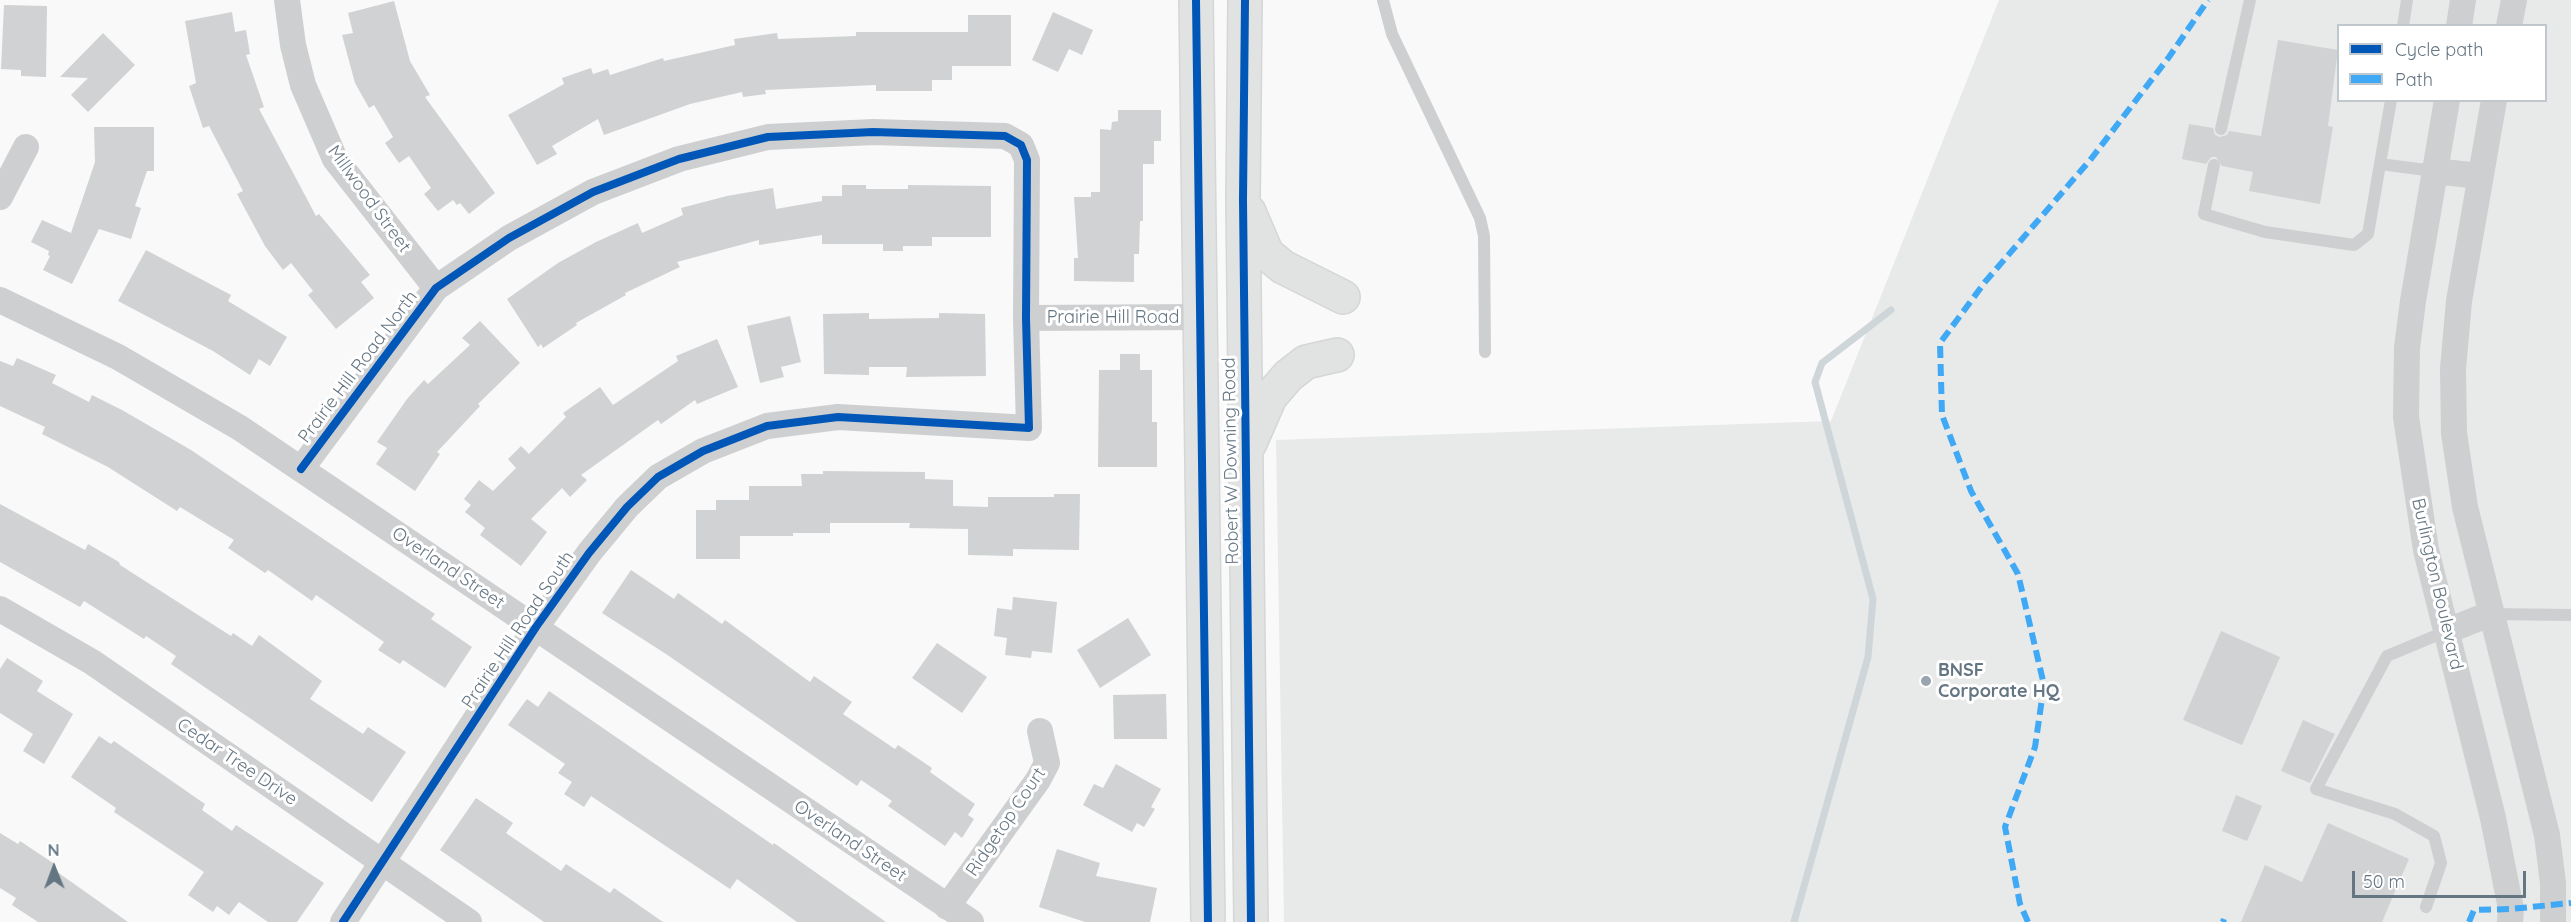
<!DOCTYPE html>
<html>
<head>
<meta charset="utf-8">
<style>
  body { margin:0 }
  #map { position:relative; width:2571px; height:922px; overflow:hidden; background:#f9f9f9; font-family:Quicksand,sans-serif }
  canvas { display:block }
  .legend { position:absolute; left:2337px; top:24px; width:210px; height:78px; box-sizing:border-box; background:#fff; border:2px solid #c1c8cd; margin:0; padding:8px 10px; list-style:none; font-size:18px; color:#657683 }
  .legend li { display:flex; align-items:center; gap:12px; height:30px }
  .legend b { width:30px; border:2px solid #c1c8cd }
  .north { position:absolute; left:24px; top:838px; width:60px; height:60px; -webkit-text-stroke:4px #fff; paint-order:stroke; rotate:359deg; font-size:16px; font-weight:700; line-height:24px; text-align:center; color:#657683 }
  .north::after { content:''; display:block; margin:auto; width:21px; height:27px; background:#657683; clip-path:polygon(50% 0,100% 100%,50% 72%,0 100%) }
  .scale { position:absolute; left:2352px; top:871px; width:174px; height:27px; box-sizing:border-box; border:3px solid #657683; border-top:0; padding-left:8px; font-size:18px; line-height:21px; white-space:nowrap; color:#657683; -webkit-text-stroke:4px #fff; paint-order:stroke }
</style>
</head>
<body>
<div id="map">
<canvas width="2571" height="922"></canvas>
<ul class="legend">
<li><b style="height:8px;background:#0057b8"></b>Cycle path</li>
<li><b style="height:8px;background:#3fa9f5"></b>Path</li>
</ul>
<div class="north">N</div>
<div class="scale">50 m</div>
</div>
<script>
const g = document.querySelector('canvas').getContext('2d');
g.lineJoin = 'round';
function fillPath(path, color) { g.fillStyle = color; g.fill(path, 'evenodd'); }
const poly = rows => new Path2D(rows.map(r => 'M' + r).join(''));
function trace(path, color, width, dash) { g.strokeStyle = color; g.lineWidth = width; g.lineCap = dash ? 'butt' : 'round'; g.setLineDash(dash || []); g.stroke(path); }
function drawText(font, color, halo, rows, align = 'center') {
  g.font = font + ' Quicksand,sans-serif'; g.lineWidth = 6; g.setLineDash([]); g.textBaseline = 'middle'; g.strokeStyle = halo; g.fillStyle = color; for (const [text, x, y, turn = 0] of rows) {
    g.save(); g.translate(x, y); g.rotate((+turn || 0) * Math.PI / 180); g.textAlign = isNaN(turn) ? turn : align; if (halo) g.strokeText(text, 0, 0); g.fillText(text, 0, 0); g.restore();
  }
}
const built = poly([
  [1999,0,2571,0,2571,922,1284,922,1276,440,1831,421],
  [2338,26,2546,26,2546,100,2338,100]
]);
const stream = poly([
  [1794,922,1868,657,1873,599,1815,382,1822,363,1891,310]
]);
const building = poly([
  [394,1,410,61,430,95,425,97,495,193,469,214,460,203,457,205,453,200,438,211,424,194,431,188,409,156,399,163,385,143,393,137,374,105,369,108,355,83,342,35,353,33,348,13],
  [4,5,47,6,46,77,21,76,21,70,1,69],
  [232,12,235,32,246,30,250,54,246,55,264,107,259,109,291,169,316,216,319,214,370,275,361,282,374,298,336,329,308,295,313,291,291,263,283,270,265,246,237,194,243,191,209,126,203,128,189,86,196,83,185,21],
  [1053,12,1093,30,1082,55,1069,49,1058,72,1032,60],
  [968,15,1011,15,1011,66,952,66,952,80,932,80,932,91,876,91,876,85,765,90,766,94,743,97,742,92,690,104,604,135,598,119,552,146,557,154,537,165,508,115,564,84,562,78,591,68,593,74,608,69,610,75,663,58,664,61,735,45,734,39,777,33,778,39,856,36,856,32,968,32],
  [103,33,135,65,88,112,71,95,88,78,60,77],
  [2278,40,2338,50,2328,126,2333,127,2320,204,2249,191,2253,172,2222,166,2216,157,2211,157,2206,164,2182,159,2189,124,2213,128,2215,135,2220,137,2227,135,2229,131,2261,136],
  [1118,110,1161,110,1161,141,1154,141,1154,164,1143,164,1143,221,1140,221,1139,254,1134,254,1134,282,1074,281,1074,258,1078,258,1074,197,1091,197,1091,192,1100,192,1100,129,1111,130,1112,122,1118,121],
  [94,127,154,127,154,171,147,171,135,206,141,208,131,239,99,229,72,284,43,270,50,256,48,255,49,251,31,242,42,220,71,233,95,162],
  [842,185,866,185,866,189,908,189,908,185,991,186,991,237,932,237,932,246,903,246,903,251,883,251,883,244,822,244,822,235,759,245,759,240,677,262,680,267,625,293,626,295,576,323,577,325,543,348,541,344,538,347,507,299,558,263,596,242,638,223,642,233,683,215,681,208,727,196,773,188,776,209,822,201,822,196,842,196],
  [146,250,231,295,228,301,287,337,270,366,259,359,250,375,213,351,118,301],
  [869,313,869,319,939,318,939,313,985,314,986,376,906,377,907,367,869,367,869,375,824,374,823,314],
  [790,316,801,362,781,367,784,377,760,383,747,326],
  [480,321,520,363,478,404,480,406,437,452,440,454,415,491,376,464,387,448,377,442,407,399,424,380,428,384,470,345,462,338],
  [717,339,738,387,697,404,695,400,661,424,658,420,581,475,587,480,570,497,562,488,531,519,547,532,521,566,480,535,485,528,465,512,471,505,464,499,479,480,493,491,516,468,508,459,521,446,529,454,566,417,563,413,600,387,613,405,678,361,676,356],
  [1120,354,1140,354,1140,370,1152,370,1152,422,1157,422,1157,467,1098,467,1099,370,1120,370],
  [17,358,56,375,52,383,89,402,92,395,122,410,191,450,435,614,431,619,472,647,445,688,403,660,400,664,378,650,384,642,316,595,312,601,268,570,265,573,228,548,234,540,180,507,177,511,108,467,42,434,45,427,0,406,0,361,13,366],
  [823,471,925,472,925,479,953,480,953,506,988,507,988,497,1054,497,1054,494,1080,494,1079,550,1013,549,1013,556,968,555,968,529,909,528,910,523,830,523,830,533,793,533,793,536,740,536,740,559,696,559,696,510,716,510,716,500,749,500,749,486,802,486,801,474,823,474],
  [0,504,85,550,88,544,119,562,120,565,231,636,233,633,252,646,259,635,322,681,310,699,363,734,368,727,406,752,372,802,171,664,176,656,146,636,144,639,84,601,80,607,0,562],
  [631,570,674,599,678,593,722,624,725,620,810,682,814,676,852,702,843,714,895,749,898,745,932,768,930,772,975,804,968,815,974,819,962,838,955,832,945,846,888,806,892,801,861,780,857,786,666,654,602,613],
  [1013,597,1057,602,1052,653,1032,651,1031,658,1005,655,1007,638,994,636,997,608,1012,610],
  [1128,618,1151,655,1100,688,1077,650],
  [2221,631,2280,657,2242,745,2183,720],
  [937,643,987,677,962,713,912,678],
  [7,658,43,681,37,691,73,714,44,764,23,751,33,734,0,713,0,669],
  [549,691,773,845,774,843,886,922,797,922,737,879,730,889,591,796,584,807,564,794,572,782,558,773,565,764,508,725,527,699,538,707],
  [1166,694,1167,739,1114,739,1113,695],
  [2303,720,2335,734,2310,783,2281,771],
  [99,736,111,744,114,741,205,804,202,810,232,831,236,825,324,883,297,922,268,922,239,902,229,915,217,906,213,912,188,895,204,872,114,812,116,808,71,777],
  [1116,764,1161,789,1151,807,1155,809,1144,827,1137,823,1132,832,1083,805,1094,784,1103,788],
  [2236,795,2262,806,2247,841,2222,831],
  [476,798,513,823,506,833,561,871,566,864,610,893,614,888,663,922,544,922,440,850],
  [2328,823,2409,859,2382,922,2241,922,2265,865,2302,882],
  [0,833,18,844,20,841,56,865,53,869,128,922,38,922,12,905,16,898,0,888],
  [1057,849,1100,863,1096,876,1157,888,1150,922,1085,922,1039,907]
]);
const service = poly([
  [1383,0,1392,34,1480,218,1484,236,1485,352],
  [2403,26,2407,0],
  [2391,100,2380,164,2434,171],
  [2221,129,2250,0],
  [2214,165,2204,214,2265,232,2354,245,2368,234,2380,164],
  [2490,614,2571,615],
  [2426,907,2441,863,2434,836,2395,814,2316,789,2387,656,2447,631]
]);
const minor = poly([
  [287,0,293,45,303,85,335,159,436,288],
  [2459,26,2463,0],
  [2509,26,2514,0],
  [2447,100,2413,301,2407,348,2406,417,2426,550,2493,818,2511,909,2510,922],
  [2494,100,2459,301,2453,369,2454,433,2465,507,2547,835,2553,883,2553,922],
  [2434,171,2479,176],
  [0,197,26,147],
  [0,300,118,357,240,428,971,922],
  [1026,318,1200,317],
  [301,469,436,288,509,238,593,192,679,159,768,137,873,132,1005,136,1021,145,1027,160,1026,318,1029,428,838,417,767,426,703,451,658,477,627,507,589,553,536,627,343,922],
  [0,609,92,662,469,922],
  [2447,631,2490,614],
  [947,907,1038,780,1047,763,1040,731]
]);
const secondary = poly([
  [1196,0,1208,922],
  [1245,0,1243,200,1251,922],
  [1249,212,1267,254,1283,267,1343,297],
  [1250,443,1270,397,1288,376,1306,362,1337,355]
]);
const quiet = poly([
  [2028,922,2020,904,2005,827,2035,747,2044,685,2018,574,1971,491,1942,415,1940,343,1985,282,2091,159,2169,57,2208,0],
  [2223,922,2224,919],
  [2469,922,2474,910,2511,909,2571,903]
]);
const cycleway = poly([
  [1196,0,1208,922],
  [1245,0,1243,200,1251,922],
  [301,469,436,288,509,238,593,192,679,159,768,137,873,132,1005,136,1021,145,1027,160,1026,318,1029,428,838,417,767,426,703,451,658,477,627,507,589,553,536,627,343,922]
]);
const markers = [
  [1926,681,6,"#99a4ac"]
];
const streetNames = [
  ["Millwood Street",369,199,54],
  ["Prairie Hill Road",1113,318],
  ["Prairie Hill Road North",358,367,-53],
  ["Robert W Downing Road",1231,461,-91],
  ["Overland Street",448,568,34],
  ["Burlington Boulevard",2437,584,77],
  ["Prairie Hill Road South",518,630,-56],
  ["Cedar Tree Drive",237,762,34],
  ["Ridgetop Court",1006,822,-56],
  ["Overland Street",850,841,34]
];
const poiNames = [
  ["BNSF",1938,671],
  ["Corporate HQ",1938,692]
];
fillPath(built, '#e8e9e9');
trace(stream, '#ced6d9', 7);
fillPath(building, '#d0d2d3');
trace(secondary, '#d5d6d7', 36);
trace(service, '#cecfd0', 12);
trace(minor, '#cecfd0', 26);
trace(secondary, '#e1e2e2', 33);
trace(quiet, '#3fa9f5', 6, [12, 6]);
trace(cycleway, '#0057b8', 8);
for (const [x, y, r, color] of markers) { const dot = new Path2D(); dot.arc(x, y, r, 0, 2 * Math.PI); g.fillStyle = color; g.fill(dot); trace(dot, '#fff', 2); }
drawText('18px', '#657683', '#fff', streetNames);
drawText('bold 18px', '#657683', '#fff', poiNames, 'left');
</script>
</body>
</html>
